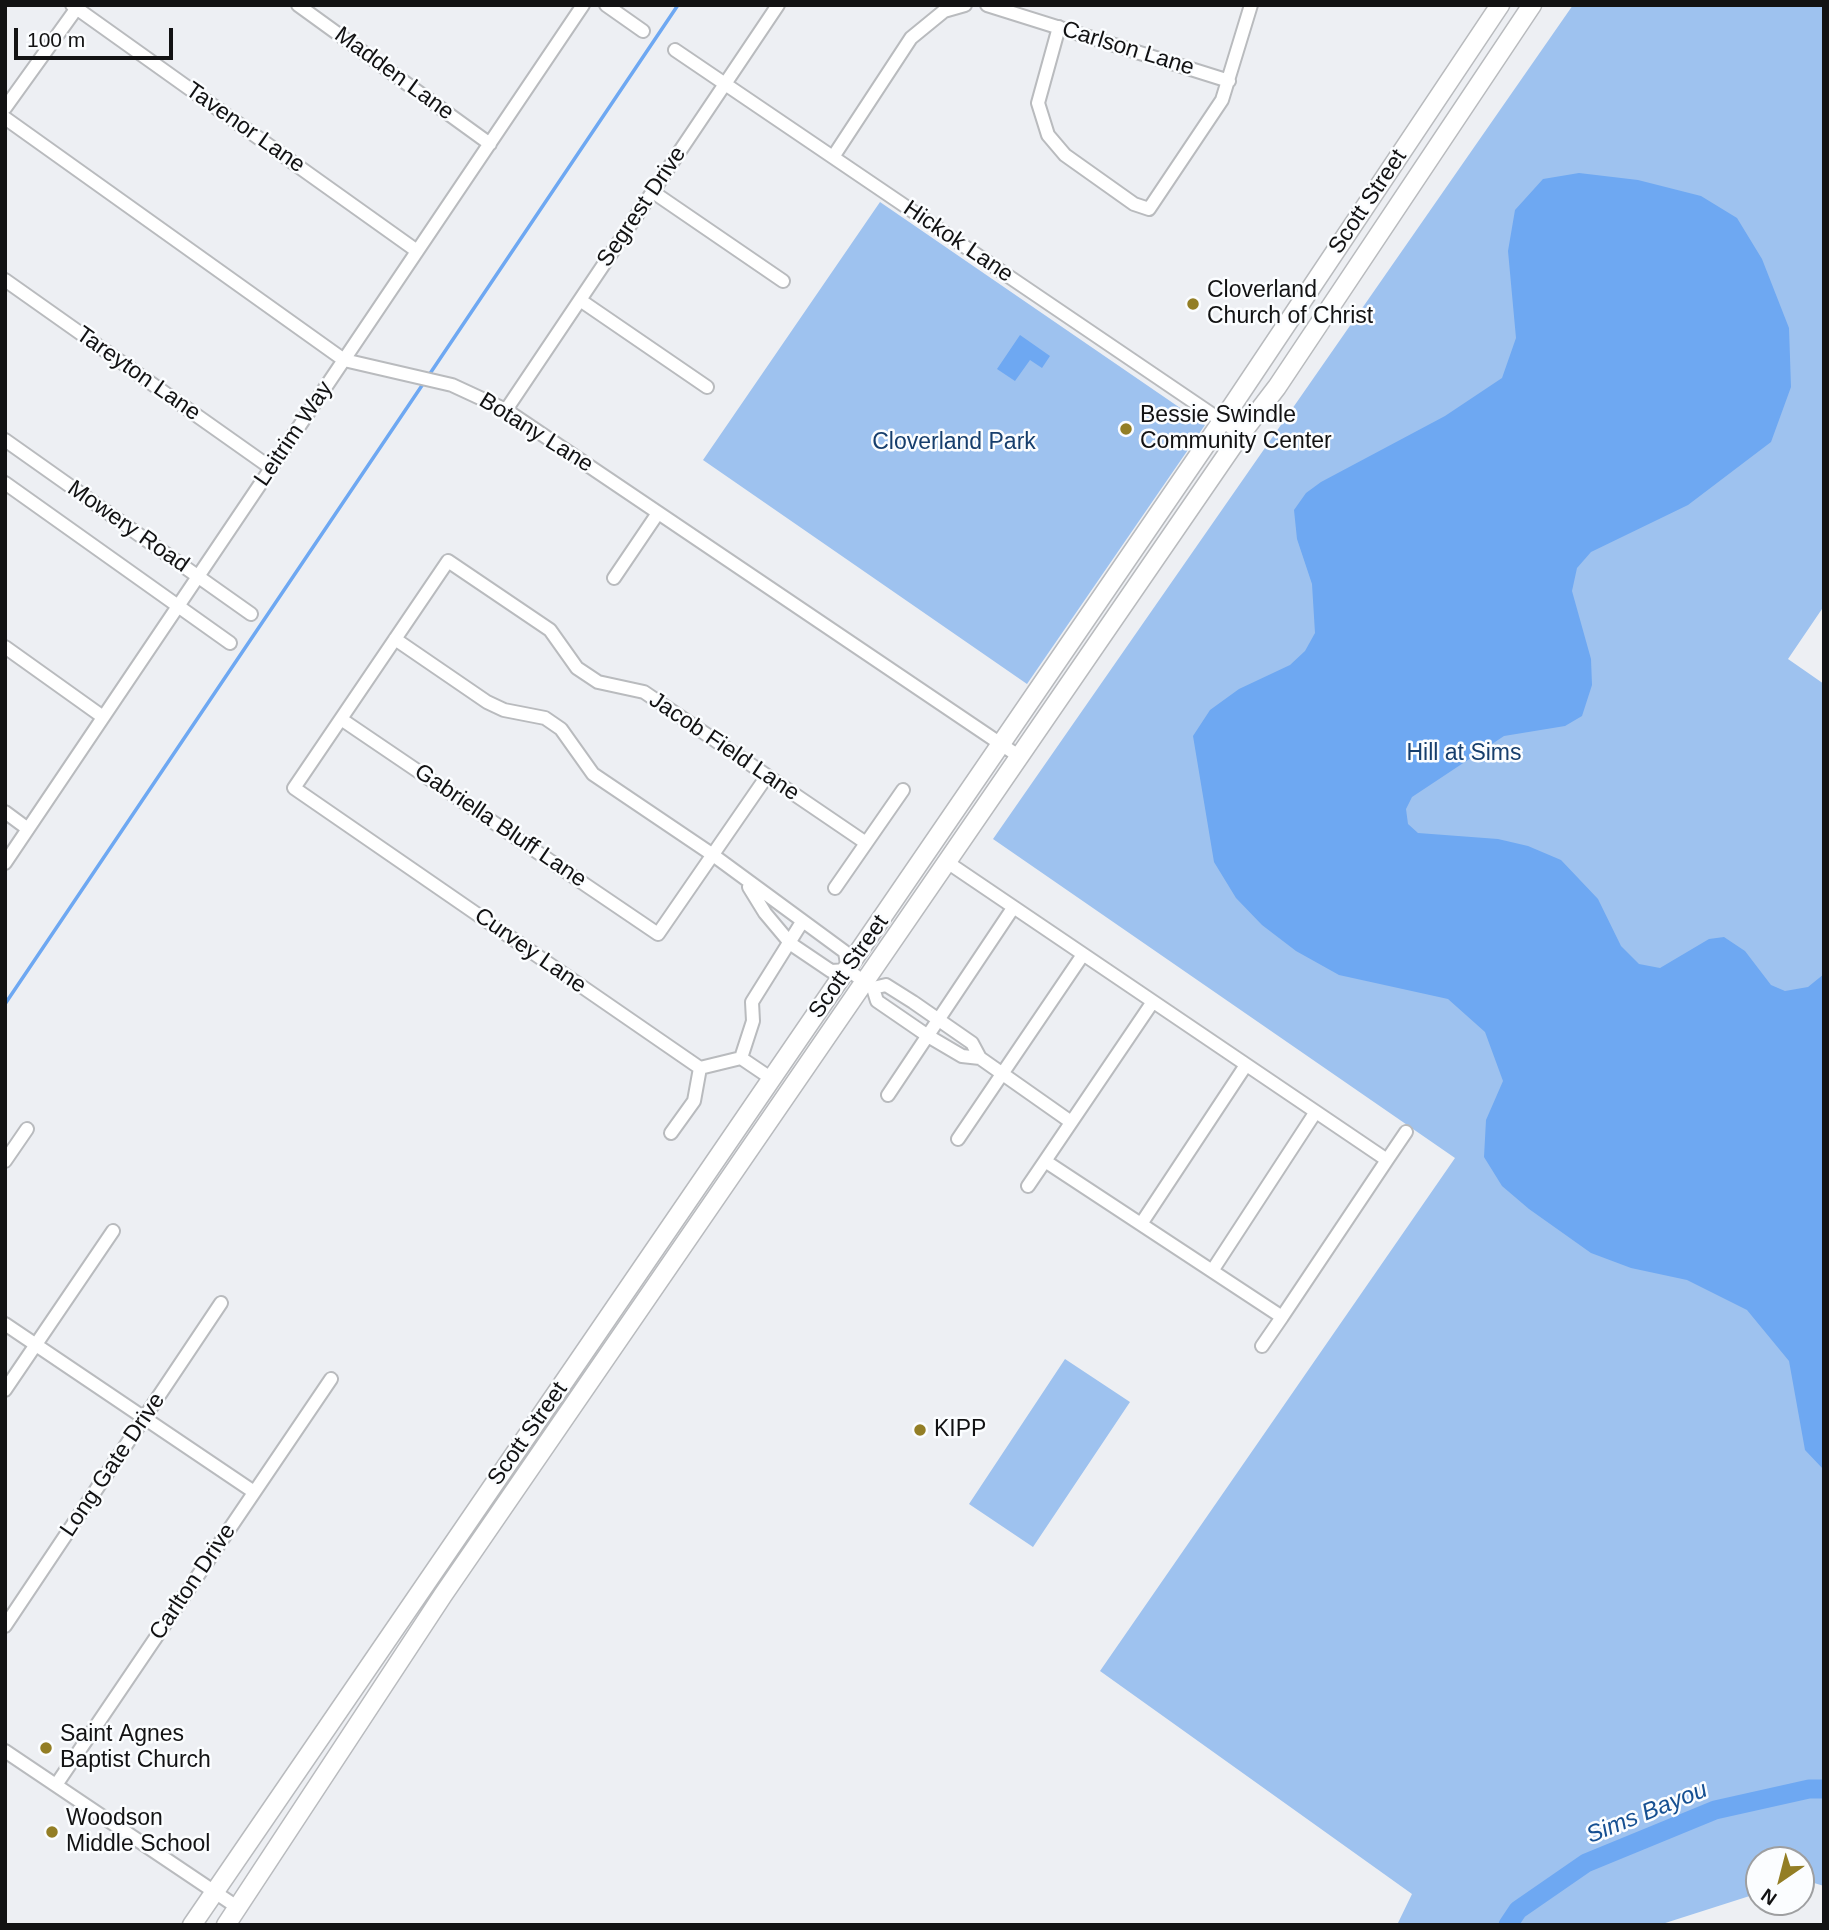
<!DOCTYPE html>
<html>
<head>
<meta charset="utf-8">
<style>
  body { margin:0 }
  #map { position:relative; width:1829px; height:1930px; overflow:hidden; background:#edeff3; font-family:Arial,sans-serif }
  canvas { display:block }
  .frame { position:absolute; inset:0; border:7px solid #121213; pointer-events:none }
  .north { position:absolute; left:1745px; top:1846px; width:70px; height:70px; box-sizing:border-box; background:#fbfdff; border:2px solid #9e9fa1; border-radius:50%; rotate:215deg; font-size:19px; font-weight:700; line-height:28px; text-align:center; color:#121213 }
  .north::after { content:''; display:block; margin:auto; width:24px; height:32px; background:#937e25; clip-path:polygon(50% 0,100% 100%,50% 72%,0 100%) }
  .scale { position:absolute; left:14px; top:28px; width:159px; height:32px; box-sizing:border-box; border:4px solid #121213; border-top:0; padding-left:9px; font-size:21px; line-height:24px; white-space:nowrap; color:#121213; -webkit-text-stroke:5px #fbfdff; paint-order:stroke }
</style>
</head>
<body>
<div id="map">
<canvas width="1829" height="1930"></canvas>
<div class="frame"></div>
<div class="north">N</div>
<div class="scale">100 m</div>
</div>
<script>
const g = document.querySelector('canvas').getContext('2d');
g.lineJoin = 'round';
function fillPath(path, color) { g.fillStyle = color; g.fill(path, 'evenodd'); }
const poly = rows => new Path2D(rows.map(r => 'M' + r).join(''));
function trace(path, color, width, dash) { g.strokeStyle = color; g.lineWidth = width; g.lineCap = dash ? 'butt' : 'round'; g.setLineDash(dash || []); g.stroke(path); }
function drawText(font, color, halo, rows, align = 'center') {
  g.font = font + ' Arial,sans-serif'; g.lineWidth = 5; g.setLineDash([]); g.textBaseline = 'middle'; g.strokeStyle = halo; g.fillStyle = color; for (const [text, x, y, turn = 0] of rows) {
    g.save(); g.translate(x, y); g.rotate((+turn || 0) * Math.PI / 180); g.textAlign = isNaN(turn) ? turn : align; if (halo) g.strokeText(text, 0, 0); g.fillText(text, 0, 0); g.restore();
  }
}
const green = poly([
  [1573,5,1824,5,1824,606,1788,659,1824,684,1824,1886,1801,1879,1801,1860,1759,1860,1759,1893,1659,1925,1397,1925,1412,1894,1100,1671,1455,1158,993,839],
  [880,202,1205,425,1027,684,703,460],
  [1065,1359,1130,1402,1033,1547,969,1504]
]);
const water = poly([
  [1579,173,1638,180,1701,196,1737,218,1762,259,1789,328,1791,387,1771,442,1688,505,1591,552,1577,568,1572,591,1591,659,1592,685,1582,716,1565,726,1504,736,1412,797,1406,809,1408,824,1418,833,1498,839,1528,846,1561,860,1598,899,1621,946,1639,964,1660,968,1709,939,1724,937,1745,951,1771,985,1785,991,1808,987,1824,974,1824,1470,1805,1450,1789,1361,1747,1310,1687,1280,1631,1268,1591,1253,1529,1209,1502,1186,1484,1157,1486,1120,1503,1081,1485,1032,1448,999,1339,975,1296,951,1262,925,1236,898,1214,862,1193,736,1210,710,1239,689,1290,665,1305,651,1315,633,1312,584,1297,539,1294,510,1306,493,1321,482,1445,416,1502,378,1516,338,1508,251,1515,210,1543,179],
  [1020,335,1050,356,1042,368,1030,360,1015,381,997,369]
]);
const stream = poly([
  [429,375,678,5],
  [5,1004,425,381]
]);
const river = poly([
  [1508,1925,1518,1910,1586,1863,1715,1810,1809,1789,1824,1789]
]);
const minor = poly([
  [72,5,417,251],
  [298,5,490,144],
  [606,5,643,31],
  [987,5,1229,81],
  [1059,27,1038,103,1048,135,1065,155,1134,204,1149,209,1222,100,1251,5],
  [675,50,1241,434],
  [5,108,79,5],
  [5,118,344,360,452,385,506,410,1020,757],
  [833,157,911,38,944,11,965,5],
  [653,192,783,281],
  [5,280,271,468],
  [580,300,707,387],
  [506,410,778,5],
  [5,440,251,614],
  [5,483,230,643],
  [614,578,658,513],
  [395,639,487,702,504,710,545,718,561,729,593,774,713,855,845,952,848,970],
  [5,647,103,717],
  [341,719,658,934,767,776],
  [5,812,28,829],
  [947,862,1387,1160,1282,1317,1045,1161,1152,1003],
  [5,863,583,5],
  [749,887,765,913,791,944,831,971,848,970,873,988,877,1001,928,1036,962,1056,980,1058,972,1043,913,1002,886,985,873,988],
  [835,888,903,790],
  [741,1058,753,1021,752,1002,802,922],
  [980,1058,1071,1122],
  [772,1079,741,1058,700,1068,294,788,448,561,550,630,577,668,598,682,644,692,866,843],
  [888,1095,1013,908],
  [671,1133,694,1101,700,1068],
  [958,1139,1082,956],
  [1387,1160,1406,1132],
  [5,1161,27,1129],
  [1028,1186,1045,1161],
  [1141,1224,1246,1065],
  [1212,1271,1315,1113],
  [5,1324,254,1492],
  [1262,1346,1282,1317],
  [5,1390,113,1231],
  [5,1626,221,1303],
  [5,1751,237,1907],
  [56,1785,331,1379]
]);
const secondary = poly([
  [192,1925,1222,421,1500,5],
  [226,1925,443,1595,1241,434,1277,387,1532,5]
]);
const markers = [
  [1193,304,7,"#937e25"],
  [1126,429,7,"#937e25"],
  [920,1430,7,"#937e25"],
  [46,1748,7,"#937e25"],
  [52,1832,7,"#937e25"]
];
const streetNames = [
  ["Carlson Lane",1128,49,17],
  ["Madden Lane",394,74,36],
  ["Tavenor Lane",245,128,35],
  ["Scott Street",1368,202,-56],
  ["Segrest Drive",642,207,-56],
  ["Hickok Lane",958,242,34],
  ["Tareyton Lane",138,374,35],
  ["Botany Lane",536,433,32],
  ["Leitrim Way",294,434,-56],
  ["Mowery Road",128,527,35],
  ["Jacob Field Lane",724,747,34],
  ["Gabriella Bluff Lane",500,826,34],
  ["Curvey Lane",530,951,35],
  ["Scott Street",849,967,-55],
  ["Scott Street",528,1434,-55],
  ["Long Gate Drive",113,1465,-56],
  ["Carlton Drive",193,1582,-56]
];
const poiNames = [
  ["Cloverland",1207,291],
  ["Church of Christ",1207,317],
  ["Bessie Swindle",1140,416],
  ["Community Center",1140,442],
  ["KIPP",934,1430],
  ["Saint Agnes",60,1735],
  ["Baptist Church",60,1761],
  ["Woodson",66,1819],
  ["Middle School",66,1845]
];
const parkNames = [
  ["Cloverland Park",954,443],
  ["Hill at Sims",1464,754]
];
const waterNames = [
  ["Sims Bayou",1647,1813,-22]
];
fillPath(green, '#9ec2ef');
fillPath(water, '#6ea8f2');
trace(stream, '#6ea8f2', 3.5);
trace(river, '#6ea8f2', 19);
trace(minor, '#b9bbbe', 16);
trace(secondary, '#b9bbbe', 21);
trace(minor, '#fff', 12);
trace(secondary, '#fff', 18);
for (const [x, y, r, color] of markers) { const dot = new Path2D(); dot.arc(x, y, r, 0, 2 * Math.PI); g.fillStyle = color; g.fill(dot); trace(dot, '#fbfdff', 2.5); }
drawText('23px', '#121213', '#fbfdff', streetNames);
drawText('23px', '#121213', '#fbfdff', poiNames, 'left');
drawText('23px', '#163e6d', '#fbfdff', parkNames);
drawText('italic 24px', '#165092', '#fbfdff', waterNames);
</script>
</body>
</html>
